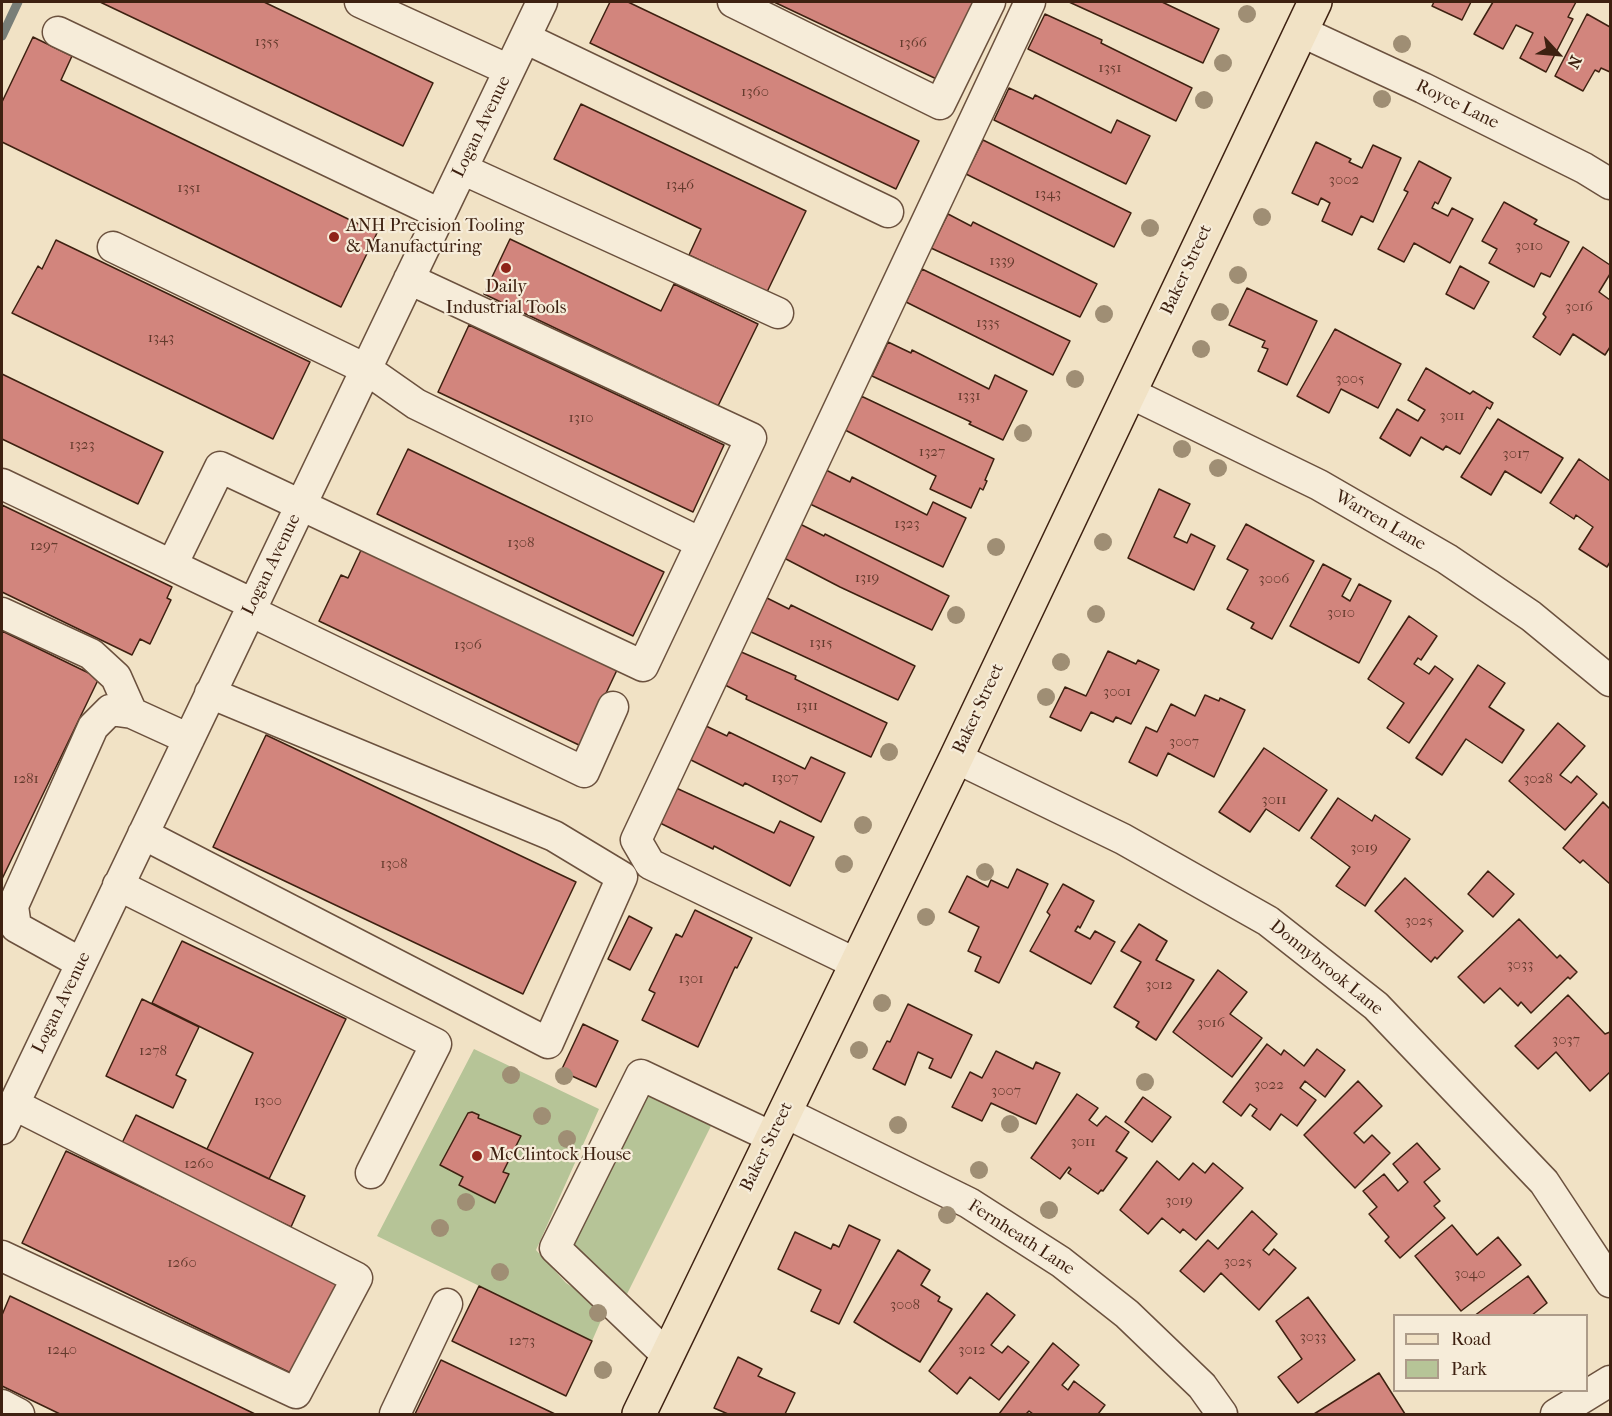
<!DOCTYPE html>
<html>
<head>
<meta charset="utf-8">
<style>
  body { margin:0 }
  #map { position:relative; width:1612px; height:1416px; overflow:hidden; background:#f1e2c5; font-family:"IM FELL French Canon",serif }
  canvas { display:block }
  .frame { position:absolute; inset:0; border:3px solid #3e2111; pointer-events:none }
  .legend { position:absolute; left:1393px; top:1314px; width:195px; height:78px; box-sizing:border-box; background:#f6ecd9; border:2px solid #ac9b89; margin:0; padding:8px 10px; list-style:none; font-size:18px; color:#3e2111 }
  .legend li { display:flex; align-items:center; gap:12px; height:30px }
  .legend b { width:30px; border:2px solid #ac9b89 }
  .north { position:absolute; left:1528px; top:24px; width:60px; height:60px; -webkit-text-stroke:4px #f6ecd9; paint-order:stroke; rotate:116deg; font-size:16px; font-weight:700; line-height:24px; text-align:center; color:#3e2111 }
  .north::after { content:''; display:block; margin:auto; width:21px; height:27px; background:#3e2111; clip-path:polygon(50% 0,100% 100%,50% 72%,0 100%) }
</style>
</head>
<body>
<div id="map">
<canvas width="1612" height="1416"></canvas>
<div class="frame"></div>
<ul class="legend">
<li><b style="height:8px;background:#f1e2c5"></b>Road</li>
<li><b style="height:16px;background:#b6c497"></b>Park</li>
</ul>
<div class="north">N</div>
</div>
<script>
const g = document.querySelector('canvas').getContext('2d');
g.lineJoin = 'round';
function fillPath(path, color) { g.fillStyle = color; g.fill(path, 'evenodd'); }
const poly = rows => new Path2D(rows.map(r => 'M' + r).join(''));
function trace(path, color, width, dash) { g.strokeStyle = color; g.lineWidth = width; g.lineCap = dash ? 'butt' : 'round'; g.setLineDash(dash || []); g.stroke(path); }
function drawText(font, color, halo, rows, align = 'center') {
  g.font = font + ' "IM FELL French Canon",serif'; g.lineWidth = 4.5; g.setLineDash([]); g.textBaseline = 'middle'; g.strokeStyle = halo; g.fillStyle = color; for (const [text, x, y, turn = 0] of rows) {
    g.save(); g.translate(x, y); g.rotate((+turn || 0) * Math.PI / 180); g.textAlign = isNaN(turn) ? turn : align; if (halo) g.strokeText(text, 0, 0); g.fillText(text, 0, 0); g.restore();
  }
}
const green = poly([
  [474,1049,599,1109,536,1250,566,1283,606,1309,592,1341,377,1236],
  [659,1091,714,1120,625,1298,568,1248,641,1095]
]);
const stream = poly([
  [2,36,18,2]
]);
const building = poly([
  [100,2,264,2,433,83,403,146,100,2],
  [610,2,628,2,919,141,896,189,590,43,610,2],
  [774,2,978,2,945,83,774,2],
  [1069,2,1162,2,1219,29,1203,63,1069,2],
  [1434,2,1471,2,1462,20,1432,6,1434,2],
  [1493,2,1576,2,1568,17,1573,19,1546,72,1520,58,1533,33,1516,25,1503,49,1474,34,1493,2],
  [1045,14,1102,40,1101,43,1192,88,1176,121,1028,49,1045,14],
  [1587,14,1610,27,1610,72,1601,68,1599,72,1595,70,1583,91,1555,76,1587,14],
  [33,37,72,56,61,80,377,233,341,307,2,142,2,102,33,37],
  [1009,88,1033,99,1035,95,1111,133,1117,120,1150,136,1126,184,994,120,1009,88],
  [581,104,806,211,767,292,689,255,701,229,554,159,581,104],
  [983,140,1131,213,1114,247,966,174,983,140],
  [1316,142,1351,159,1349,162,1362,168,1373,145,1401,158,1373,222,1361,216,1352,235,1322,221,1330,203,1321,198,1318,205,1292,193,1316,142],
  [1419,161,1451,178,1438,204,1435,202,1432,208,1448,216,1452,208,1473,219,1450,263,1414,243,1404,262,1378,249,1408,192,1404,190,1419,161],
  [1504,202,1537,220,1534,224,1569,242,1550,277,1541,273,1534,287,1489,263,1497,249,1482,241,1504,202],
  [948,214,971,226,973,222,1097,284,1080,317,931,248,948,214],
  [510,239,661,311,674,284,758,324,718,406,484,294,510,239],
  [56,240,310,362,273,439,12,313,38,266,42,269,56,240],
  [1583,247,1610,265,1610,274,1599,292,1610,300,1610,347,1605,355,1573,334,1560,355,1533,337,1546,317,1543,314,1583,247],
  [1460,266,1489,282,1474,309,1446,294,1460,266],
  [922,269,1070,341,1053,375,906,302,922,269],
  [1247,288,1317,321,1287,385,1258,371,1268,349,1262,347,1265,341,1229,325,1247,288],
  [469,325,724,445,693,512,438,392,469,325],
  [1335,329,1401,364,1378,408,1341,389,1329,413,1297,396,1335,329],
  [888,342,911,353,912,350,989,389,995,375,1027,391,1003,440,969,424,971,422,872,376,888,342],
  [1426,368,1470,394,1473,391,1493,403,1490,409,1487,407,1460,454,1446,446,1443,450,1421,437,1410,456,1380,438,1397,409,1418,421,1425,410,1408,400,1426,368],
  [2,374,163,452,138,504,2,439,2,374],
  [861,396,994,459,985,480,987,481,983,490,980,488,971,508,930,489,936,476,845,430,861,396],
  [1498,419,1563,458,1541,493,1505,471,1491,495,1461,477,1498,419],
  [408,449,664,572,633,636,377,514,408,449],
  [1579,459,1610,481,1610,562,1607,567,1579,549,1593,527,1576,515,1574,519,1550,503,1579,459],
  [826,470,850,482,852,477,927,515,933,502,966,518,943,567,810,504,826,470],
  [1159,489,1190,504,1174,537,1187,543,1191,534,1215,546,1194,590,1128,558,1159,489],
  [2,505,172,587,167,598,171,600,150,644,140,639,132,655,2,592,2,505],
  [800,524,824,536,825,534,949,596,932,630,840,587,784,558,800,524],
  [1246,524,1314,561,1272,639,1251,628,1254,623,1227,609,1248,570,1227,559,1246,524],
  [362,548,617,670,581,746,319,621,341,575,348,578,362,548],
  [1323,564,1351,579,1342,596,1350,601,1359,584,1391,601,1359,663,1290,626,1323,564],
  [765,597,789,609,791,605,915,666,898,700,749,631,765,597],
  [1409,616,1437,636,1421,660,1418,658,1414,664,1429,674,1435,666,1453,679,1409,743,1387,728,1404,703,1368,679,1409,616],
  [2,631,99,678,2,879,2,631],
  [739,651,796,676,795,679,887,723,871,757,746,699,747,696,723,684,739,651],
  [1108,651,1136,664,1138,660,1159,670,1131,724,1116,717,1113,722,1091,712,1081,731,1050,717,1065,687,1086,696,1108,651],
  [1478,665,1505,683,1489,707,1524,730,1502,763,1466,739,1442,775,1416,758,1478,665],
  [1205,695,1219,701,1220,698,1245,710,1214,777,1168,753,1157,776,1129,762,1146,727,1157,732,1171,704,1195,716,1205,695],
  [1558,723,1585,746,1560,775,1571,783,1577,776,1597,794,1565,830,1509,781,1558,723],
  [706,726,727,736,729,732,805,769,811,757,845,773,821,822,745,783,743,786,689,759,706,726],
  [266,735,576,882,523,994,213,847,266,735],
  [1264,748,1327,790,1299,831,1266,809,1250,832,1219,812,1264,748],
  [674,787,774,833,780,821,814,837,790,886,714,846,713,849,658,822,674,787],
  [1338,798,1372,821,1375,815,1410,839,1365,906,1336,886,1350,867,1311,838,1338,798],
  [1603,802,1610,809,1610,884,1583,860,1580,863,1563,848,1603,802],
  [1017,869,1048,884,999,983,975,971,981,957,968,951,979,927,949,912,967,876,988,887,991,880,1008,888,1017,869],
  [1488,871,1514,894,1493,917,1468,894,1488,871],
  [1405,878,1463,931,1437,959,1435,957,1431,962,1375,911,1405,878],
  [1063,884,1094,901,1080,928,1078,926,1075,931,1090,939,1095,931,1115,942,1091,984,1030,951,1050,915,1047,912,1063,884],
  [695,910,752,938,737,968,735,967,698,1047,642,1020,655,993,649,990,676,934,682,937,695,910],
  [629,916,652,928,630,970,608,959,629,916],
  [1519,919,1557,958,1560,955,1577,972,1570,979,1568,977,1531,1013,1521,1002,1518,1006,1500,988,1484,1003,1458,977,1519,919],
  [1139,924,1167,941,1156,960,1194,980,1156,1040,1136,1027,1139,1022,1114,1007,1141,962,1121,951,1139,924],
  [182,941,346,1019,269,1179,207,1149,253,1053,152,1003,182,941],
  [1218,970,1247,992,1230,1014,1262,1038,1232,1077,1173,1032,1218,970],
  [1568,995,1605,1034,1610,1032,1610,1072,1590,1091,1556,1052,1538,1069,1515,1046,1568,995],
  [142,999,199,1027,176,1075,186,1080,173,1108,106,1076,142,999],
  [908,1004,972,1035,951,1078,929,1068,933,1059,918,1052,905,1085,873,1069,887,1041,890,1042,908,1004],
  [583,1024,618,1041,596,1087,561,1071,583,1024],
  [1267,1044,1281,1055,1284,1050,1304,1066,1317,1049,1345,1070,1325,1097,1305,1081,1300,1088,1316,1100,1297,1126,1281,1114,1270,1130,1252,1116,1257,1109,1250,1104,1241,1116,1223,1102,1267,1044],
  [996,1051,1033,1069,1036,1062,1060,1073,1036,1124,991,1103,982,1121,952,1107,970,1072,982,1078,996,1051],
  [1358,1081,1382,1106,1354,1133,1364,1143,1372,1135,1390,1153,1355,1188,1304,1135,1358,1081],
  [1077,1094,1098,1108,1089,1120,1097,1126,1106,1116,1129,1132,1116,1151,1127,1158,1103,1191,1101,1190,1098,1194,1068,1173,1071,1169,1069,1167,1060,1179,1031,1158,1077,1094],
  [1143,1097,1171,1117,1152,1142,1125,1122,1143,1097],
  [472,1112,479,1115,478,1118,521,1136,503,1172,509,1174,495,1203,459,1185,463,1177,440,1165,468,1113,472,1112],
  [136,1115,305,1196,291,1227,121,1145,136,1115],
  [1417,1143,1440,1169,1424,1182,1440,1201,1434,1206,1445,1218,1400,1258,1385,1241,1389,1237,1369,1214,1377,1207,1363,1191,1384,1174,1398,1191,1408,1182,1393,1164,1417,1143],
  [66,1151,342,1283,297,1376,22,1243,66,1151],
  [1157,1161,1179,1180,1193,1163,1205,1173,1213,1163,1243,1188,1196,1240,1183,1229,1180,1233,1162,1218,1148,1234,1120,1210,1157,1161],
  [1252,1211,1277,1234,1263,1250,1269,1255,1274,1249,1296,1268,1259,1310,1221,1273,1204,1292,1180,1271,1208,1240,1218,1249,1252,1211],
  [849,1225,880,1240,839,1324,811,1311,821,1290,778,1269,795,1232,831,1249,833,1244,839,1247,849,1225],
  [1452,1225,1477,1255,1498,1237,1521,1265,1461,1311,1415,1256,1452,1225],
  [898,1250,930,1270,921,1285,940,1297,938,1301,952,1309,920,1362,854,1322,898,1250],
  [1528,1276,1547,1303,1531,1316,1474,1316,1528,1276],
  [479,1286,592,1341,566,1396,452,1341,479,1286],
  [987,1293,1015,1315,991,1345,1002,1353,1008,1346,1029,1362,999,1400,970,1377,957,1394,929,1371,987,1293],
  [10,1296,255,1414,60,1414,2,1386,2,1315,10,1296],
  [1308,1297,1355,1360,1298,1403,1278,1377,1302,1359,1276,1321,1308,1297],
  [1053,1343,1079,1365,1062,1385,1068,1390,1074,1381,1105,1405,1098,1414,1033,1414,1029,1411,1026,1414,999,1414,1053,1343],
  [738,1357,762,1369,758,1376,795,1393,785,1414,728,1414,714,1408,738,1357],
  [441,1360,555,1414,415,1414,441,1360],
  [1379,1373,1405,1414,1314,1414,1379,1373]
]);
const minor = poly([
  [360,2,509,70],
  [733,2,940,104,990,2],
  [1300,31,1423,88,1584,168,1610,184],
  [58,32,440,214],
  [525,38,888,212],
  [462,169,778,313],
  [113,247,366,369,416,404,701,543],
  [1130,393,1319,485,1447,559,1531,616,1610,681],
  [2,484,253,604],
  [172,565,220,467,643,666,751,438,409,279],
  [250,611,584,772,613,707],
  [2,613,91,654,116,677,132,713],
  [956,758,1123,839,1268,921,1376,1006,1544,1182,1610,1282],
  [143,834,548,1043,622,877,554,836,210,693],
  [118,885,436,1044,371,1173],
  [81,963,16,927,13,906,93,727,110,710,132,713,189,739],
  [855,963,650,864,636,840,1030,2],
  [784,1112,969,1203,1061,1262,1127,1314,1202,1386,1222,1414],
  [2,1129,542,2],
  [2,1256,296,1393,357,1278,13,1104],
  [667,1355,555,1248,641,1075,772,1137],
  [2,1405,19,1414],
  [395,1414,447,1304],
  [1556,1414,1610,1381]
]);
const major = poly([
  [639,1414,956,758,1315,2]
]);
const trees = [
  [1247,14],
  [1402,44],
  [1223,63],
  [1382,99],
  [1204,100],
  [1262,217],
  [1150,228],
  [1238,275],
  [1220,312],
  [1104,314],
  [1201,349],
  [1075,379],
  [1023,433],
  [1182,449],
  [1218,468],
  [1103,542],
  [996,547],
  [1096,614],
  [956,615],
  [1061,662],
  [1046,697],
  [889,752],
  [863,825],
  [844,864],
  [985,872],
  [926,917],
  [882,1003],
  [859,1050],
  [511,1075],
  [564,1076],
  [1145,1082],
  [542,1116],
  [1010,1124],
  [898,1125],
  [567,1139],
  [979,1170],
  [466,1202],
  [1049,1210],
  [947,1215],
  [440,1228],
  [500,1272],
  [598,1313],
  [603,1370]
];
const markers = [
  [334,237,6,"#8f2418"],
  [506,268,6,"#8f2418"],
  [477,1156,6,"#8f2418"]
];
const numberNames = [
  ["1355",267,42],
  ["1366",913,43],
  ["1351",1110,68],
  ["1360",755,92],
  ["3002",1344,180],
  ["1346",680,185],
  ["1351",189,188],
  ["1343",1048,194],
  ["3010",1529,246],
  ["1339",1002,261],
  ["3016",1579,307],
  ["1335",988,323],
  ["1343",161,338],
  ["3005",1350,379],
  ["1331",969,396],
  ["3011",1452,416],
  ["1310",581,418],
  ["1323",82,445],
  ["1327",932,452],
  ["3017",1516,454],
  ["1323",907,524],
  ["1308",521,543],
  ["1297",44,546],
  ["1319",867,578],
  ["3006",1274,579],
  ["3010",1341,613],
  ["1315",821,643],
  ["1306",468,645],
  ["3001",1117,692],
  ["1311",807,706],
  ["3007",1184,742],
  ["1307",785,778],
  ["1281",26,779],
  ["3028",1538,779],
  ["3011",1274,800],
  ["3019",1364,848],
  ["1308",394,864],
  ["3025",1419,921],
  ["3033",1520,965],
  ["1301",691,979],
  ["3012",1159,985],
  ["3016",1211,1023],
  ["3037",1566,1040],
  ["1278",153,1051],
  ["3022",1269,1085],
  ["3007",1006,1091],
  ["1300",268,1101],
  ["3011",1083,1142],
  ["1260",199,1164],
  ["3019",1179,1201],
  ["3025",1238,1262],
  ["1260",182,1263],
  ["3040",1470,1274],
  ["3008",905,1305],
  ["3033",1313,1337],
  ["1273",522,1341],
  ["1240",62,1350],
  ["3012",972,1350]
];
const streetNames = [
  ["Royce Lane",1457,105,26],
  ["Logan Avenue",482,127,-64],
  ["Baker Street",1187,270,-65],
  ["Warren Lane",1380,521,30],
  ["Logan Avenue",272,565,-64],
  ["Baker Street",979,709,-65],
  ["Donnybrook Lane",1326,968,39],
  ["Logan Avenue",62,1003,-64],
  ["Baker Street",767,1147,-64],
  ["Fernheath Lane",1021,1238,33]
];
const poiNames = [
  ["ANH Precision Tooling",346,227],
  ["& Manufacturing",346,248],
  ["Daily",506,288,"center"],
  ["Industrial Tools",506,309,"center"],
  ["McClintock House",489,1156]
];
fillPath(green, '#b6c497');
trace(stream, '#787e78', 9);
fillPath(building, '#d2857d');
trace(building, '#3e2111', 1.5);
trace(minor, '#6b513e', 33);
trace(major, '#3e2111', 36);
trace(minor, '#f6ecd9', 30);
trace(major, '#f1e2c5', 33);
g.fillStyle = '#9f8e74';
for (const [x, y] of trees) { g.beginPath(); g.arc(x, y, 9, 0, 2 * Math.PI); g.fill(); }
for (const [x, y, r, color] of markers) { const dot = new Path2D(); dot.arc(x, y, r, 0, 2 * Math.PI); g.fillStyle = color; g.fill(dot); trace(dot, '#f6ecd9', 2); }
drawText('15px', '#633a2c', null, numberNames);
drawText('18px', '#3e2111', '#f6ecd9', streetNames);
drawText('18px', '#3e2111', '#f6ecd9', poiNames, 'left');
</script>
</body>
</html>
